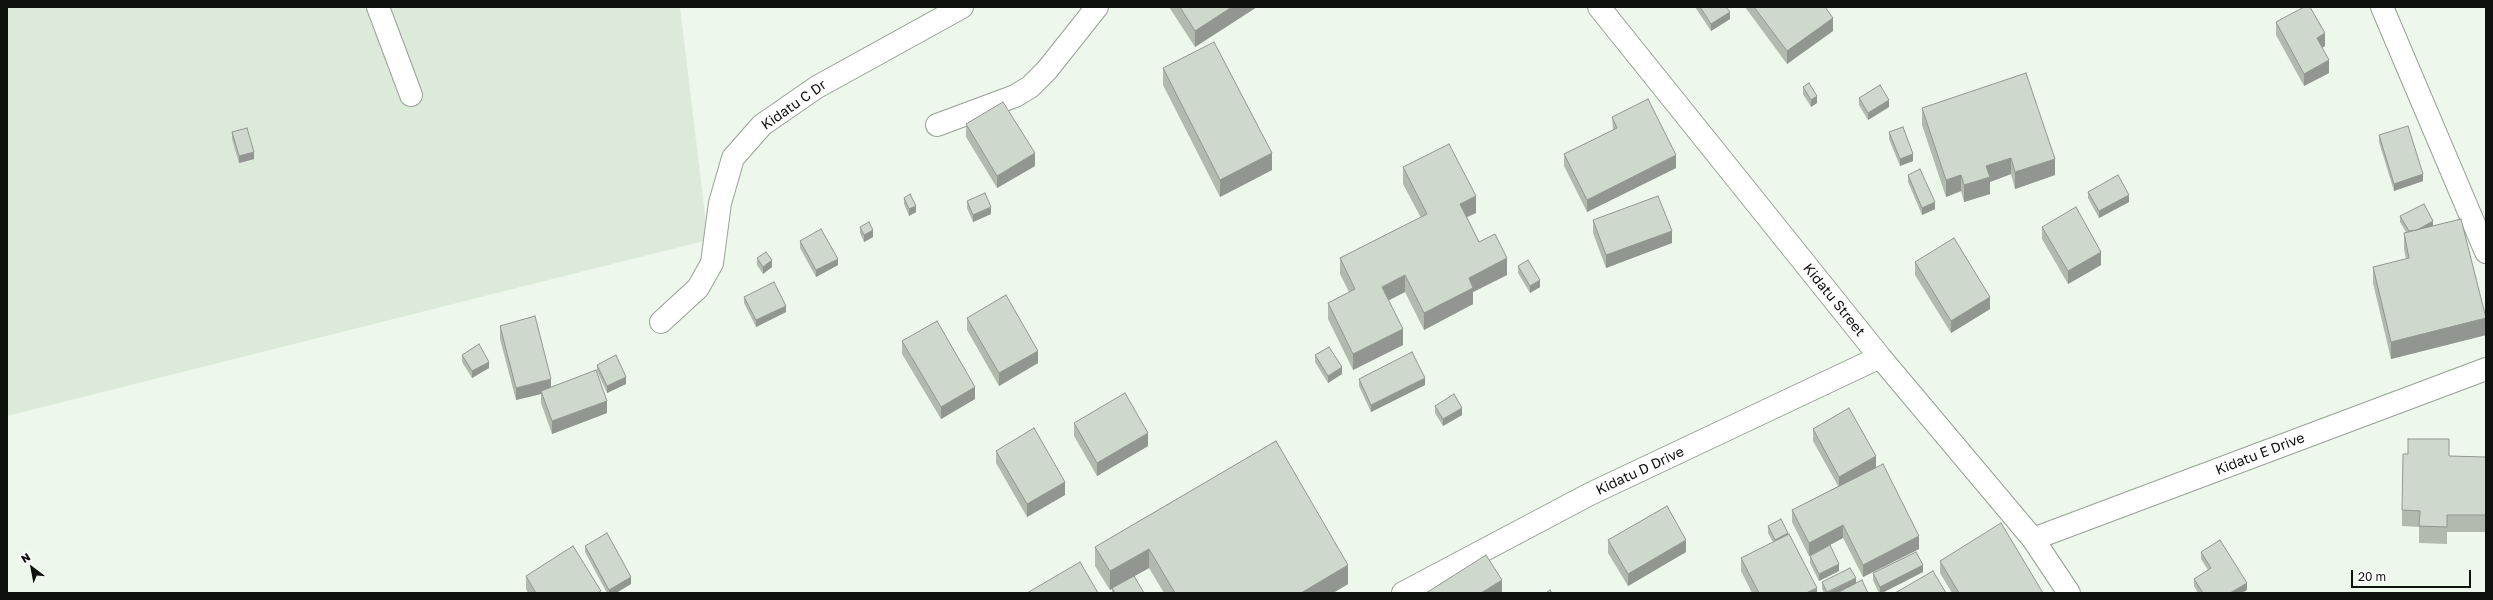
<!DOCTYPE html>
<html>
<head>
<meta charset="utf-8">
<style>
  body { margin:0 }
  #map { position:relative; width:2493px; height:600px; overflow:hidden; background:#edf7ec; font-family:"Golos Text",sans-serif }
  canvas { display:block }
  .frame { position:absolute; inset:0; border:8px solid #0e110e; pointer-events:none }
  .north { position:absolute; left:12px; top:548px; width:40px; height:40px; -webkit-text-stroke:3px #fff; paint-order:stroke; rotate:328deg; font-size:11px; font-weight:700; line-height:16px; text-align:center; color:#0e110e }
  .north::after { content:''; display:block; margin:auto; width:14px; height:18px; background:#0e110e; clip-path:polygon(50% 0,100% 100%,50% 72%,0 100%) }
  .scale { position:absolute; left:2351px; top:570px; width:120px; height:18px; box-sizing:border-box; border:2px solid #0e110e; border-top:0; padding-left:5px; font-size:12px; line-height:14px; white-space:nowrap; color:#0e110e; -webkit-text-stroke:3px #fff; paint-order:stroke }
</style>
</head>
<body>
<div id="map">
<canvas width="2493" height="600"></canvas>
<div class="frame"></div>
<div class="north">N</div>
<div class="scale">20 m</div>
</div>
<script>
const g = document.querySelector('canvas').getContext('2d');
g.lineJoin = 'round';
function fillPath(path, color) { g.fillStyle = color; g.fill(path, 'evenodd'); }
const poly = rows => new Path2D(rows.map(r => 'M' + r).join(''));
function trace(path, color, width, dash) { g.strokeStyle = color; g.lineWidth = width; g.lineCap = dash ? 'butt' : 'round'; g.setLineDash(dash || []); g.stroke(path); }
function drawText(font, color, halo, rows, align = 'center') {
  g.font = font + ' "Golos Text",sans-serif'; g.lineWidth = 3.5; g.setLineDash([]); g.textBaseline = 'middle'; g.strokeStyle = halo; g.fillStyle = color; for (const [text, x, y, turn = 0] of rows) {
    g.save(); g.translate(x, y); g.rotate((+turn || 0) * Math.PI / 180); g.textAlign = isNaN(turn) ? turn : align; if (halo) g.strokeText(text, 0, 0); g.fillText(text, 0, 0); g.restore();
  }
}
const built = poly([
  [7,7,680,7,708,240,7,416]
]);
const minor = poly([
  [378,7,411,95],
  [1599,7,1880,357,2033,539,2069,593],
  [2382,7,2486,252],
  [937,125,1015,96,1030,87,1047,70,1097,7],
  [661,322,698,288,712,263,720,203,733,158,762,125,817,87,962,7],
  [2033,539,2486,369],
  [1403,593,1590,494,1880,357]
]);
const wall = poly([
  [1169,7,1257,7,1195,47],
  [1695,7,1726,7,1730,19,1711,31],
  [1745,7,1825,7,1833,31,1787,64],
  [2276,22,2325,46,2322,48,2329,73,2304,86,2276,35],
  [1163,68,1272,170,1220,197,1163,85],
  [1803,87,1817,103,1811,107,1803,94],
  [1859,98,1889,107,1868,120,1859,105],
  [1922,108,2055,175,2015,189,2011,174,1990,182,1990,194,1964,202,1961,191,1946,197,1922,125],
  [1612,117,1676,168,1587,212,1564,166,1564,154,1613,130],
  [966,124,1035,166,997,188,966,137],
  [232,132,254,159,239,163,232,139],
  [1889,132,1913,161,1900,166,1889,139],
  [2379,135,2423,181,2394,191,2379,142],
  [1403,167,1476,213,1467,217,1479,242,1507,275,1473,292,1473,304,1424,330,1405,292,1388,300,1403,345,1353,370,1328,319,1328,303,1349,292,1340,274,1340,258,1421,218,1403,184],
  [1908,175,1935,209,1922,215,1908,182],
  [2088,192,2129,202,2099,218,2088,198],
  [904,198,916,212,909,216,904,204],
  [967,201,991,214,973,222,967,208],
  [2400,216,2433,226,2486,335,2391,359,2373,283,2373,267,2406,259,2404,249,2404,233,2406,232,2400,222],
  [1593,220,1672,243,1606,268,1593,233],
  [860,227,873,237,864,242,860,233],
  [2042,227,2101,265,2068,284,2042,239],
  [800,241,838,265,816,277,800,248],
  [757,258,772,267,763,274,757,265],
  [1915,262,1990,309,1951,333,1915,275],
  [1518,266,1540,287,1530,293,1518,273],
  [744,297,786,312,756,327,744,303],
  [967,318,1038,363,999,386,967,330],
  [500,326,551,387,607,413,552,434,541,403,541,394,516,400,500,339],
  [902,341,975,399,941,419,902,354],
  [462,355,489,368,472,378,462,362],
  [1315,355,1342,374,1328,383,1315,362],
  [597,365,626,384,607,393,597,371],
  [1359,379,1425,385,1371,412,1359,386],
  [1435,406,1462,415,1443,426,1435,413],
  [1074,423,1148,446,1097,476,1074,436],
  [1813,429,1876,467,1919,549,1863,577,1843,538,1809,556,1792,522,1792,510,1838,486,1813,441],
  [1276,441,1348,584,1333,593,1164,593,1149,568,1134,576,1144,593,1112,593,1112,589,1110,590,1095,566,1095,547],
  [996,451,1065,495,1027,517,996,463],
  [2449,456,2486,457,2486,532,2447,532,2447,544,2419,543,2419,527,2402,526,2402,510],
  [1768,526,1788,535,1817,593,1752,593,1741,571,1741,558,1773,542,1768,533],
  [1608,540,1686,552,1628,586,1608,553],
  [585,546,631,584,616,593,607,593,585,552],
  [2201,552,2247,590,2241,593,2198,593,2194,586,2194,579,2208,570,2201,559],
  [1810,556,1839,571,1819,581,1810,563],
  [1940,561,2043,593,1952,593,1940,573],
  [1923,572,1882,593,1879,593,1873,580,1873,573],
  [526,576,601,593,528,593,526,589],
  [1822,582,1856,583,1868,593,1824,593,1822,589]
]);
const shadedWall = poly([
  [1232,7,1257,7,1195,47,1195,31],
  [1730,12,1730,19,1711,31,1711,24],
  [1833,18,1833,31,1787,64,1787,51],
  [2325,33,2325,46,2317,50,2317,38],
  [2329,60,2329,73,2304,86,2304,74],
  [1817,96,1817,103,1811,107,1811,100],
  [1889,100,1889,107,1868,120,1868,113],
  [254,152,254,159,239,163,239,156],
  [1035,153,1035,166,997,188,997,176],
  [1272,153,1272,170,1220,197,1220,180],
  [1913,154,1913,161,1900,166,1900,159],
  [1676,155,1676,168,1587,212,1587,200],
  [2011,158,2011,174,1990,182,1990,194,1964,202,1964,185,1986,166],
  [2055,159,2055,175,2015,189,2015,172],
  [2423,174,2423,181,2394,191,2394,184],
  [1961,175,1961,191,1946,197,1946,180],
  [2129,195,2129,202,2099,218,2099,211],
  [1476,196,1476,213,1460,220,1460,204],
  [1935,202,1935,209,1922,215,1922,208],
  [916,206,916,212,909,216,909,209],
  [991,207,991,214,973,222,973,215],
  [2433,221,2433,228,2410,233],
  [873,230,873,237,864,242,864,235],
  [1672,231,1672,243,1606,268,1606,255],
  [2101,252,2101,265,2068,284,2068,271],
  [1507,258,1507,275,1473,292,1473,304,1424,330,1424,313,1469,278],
  [838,259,838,265,816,277,816,270],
  [772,260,772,267,763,274,763,267],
  [1405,275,1405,292,1382,304,1382,287],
  [1540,280,1540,287,1530,293,1530,286],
  [1990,297,1990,309,1951,333,1951,321],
  [786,306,786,312,756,327,756,320],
  [2486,318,2486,335,2391,359,2391,342],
  [1403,329,1403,345,1353,370,1353,354],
  [1038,351,1038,363,999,386,999,373],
  [489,362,489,368,472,378,472,371],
  [1342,367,1342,374,1328,383,1328,376],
  [626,377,626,384,607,393,607,386],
  [1425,378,1425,385,1371,412,1371,405],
  [551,379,551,391,541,391,541,394,516,400,516,388],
  [975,387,975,399,941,419,941,407],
  [607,401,607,413,552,434,552,421],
  [1462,408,1462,415,1443,426,1443,419],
  [1148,433,1148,446,1097,476,1097,463],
  [1876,456,1876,469,1839,489,1839,477],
  [1065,482,1065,495,1027,517,1027,504],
  [1843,525,1843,538,1809,556,1809,543],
  [1788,533,1788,540,1775,547,1775,540],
  [1919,536,1919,549,1863,577,1863,565],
  [1686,540,1686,552,1628,586,1628,574],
  [1149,549,1149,568,1110,590,1110,571],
  [1839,564,1839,571,1819,581,1819,574],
  [1348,565,1348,584,1333,593,1301,593],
  [1923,565,1923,572,1882,593,1880,593,1880,587],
  [631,577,631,584,616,593,609,593,609,590],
  [1856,578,1856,585,1840,593,1827,593],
  [1502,580,1502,592,1481,593],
  [2247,583,2247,590,2241,593,2230,593],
  [1817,588,1817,593,1806,593]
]);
const building = poly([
  [1180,7,1232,7,1195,31,1180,7],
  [1700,7,1726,7,1730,12,1711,24,1700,7],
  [1754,7,1825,7,1833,18,1787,51,1754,7],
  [2304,7,2310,7,2325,33,2317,38,2329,60,2304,74,2276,22,2304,7],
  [1214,42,1272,153,1220,180,1163,68,1214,42],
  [2026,73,2055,159,2015,172,2011,158,1986,166,1990,177,1964,185,1961,175,1946,180,1922,108,2026,73],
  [1809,83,1817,96,1811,100,1803,87,1809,83],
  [1880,85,1889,100,1868,113,1859,98,1880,85],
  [1648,99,1676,155,1587,200,1564,154,1617,128,1612,117,1648,99],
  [1003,102,1035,153,997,176,966,124,1003,102],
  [2408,126,2423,174,2394,184,2379,135,2408,126],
  [1903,127,1913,154,1900,159,1889,132,1903,127],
  [247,128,254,152,239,156,232,132,247,128],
  [1449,144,1476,196,1460,204,1479,242,1495,234,1507,258,1469,278,1473,288,1424,313,1405,275,1382,287,1403,329,1353,354,1328,303,1355,289,1340,258,1427,214,1403,167,1449,144],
  [1920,169,1935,202,1922,208,1908,175,1920,169],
  [2118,175,2129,195,2099,211,2088,192,2118,175],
  [985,193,991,207,973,215,967,201,985,193],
  [910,194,916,206,909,209,904,198,910,194],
  [1658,196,1672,231,1606,255,1593,220,1658,196],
  [2424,204,2433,221,2417,230,2409,231,2400,216,2424,204],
  [2076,207,2101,252,2068,271,2042,227,2076,207],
  [2461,219,2486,318,2391,342,2373,267,2409,258,2404,233,2461,219],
  [869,222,873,230,864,235,860,227,869,222],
  [821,229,838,259,816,270,800,241,821,229],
  [1954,238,1990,297,1951,321,1915,262,1954,238],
  [766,252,772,260,763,267,757,258,766,252],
  [1528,260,1540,280,1530,286,1518,266,1528,260],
  [774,282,786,306,756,320,744,297,774,282],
  [1006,295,1038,351,999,373,967,318,1006,295],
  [535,316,551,379,516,388,500,326,535,316],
  [937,321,975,387,941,407,902,341,937,321],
  [479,344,489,362,472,371,462,355,479,344],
  [1329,347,1342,367,1328,376,1315,355,1329,347],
  [1412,352,1425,378,1371,405,1359,379,1412,352],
  [616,355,626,377,607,386,597,365,616,355],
  [596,370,607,401,552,421,541,391,596,370],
  [1125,393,1148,433,1097,463,1074,423,1125,393],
  [1454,394,1462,408,1443,419,1435,406,1454,394],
  [1849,408,1876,456,1839,477,1813,429,1849,408],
  [1034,428,1065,482,1027,504,996,451,1034,428],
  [2408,439,2449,439,2449,456,2486,457,2486,515,2447,515,2447,527,2419,526,2420,511,2402,510,2403,454,2408,454,2408,439],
  [1276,441,1348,565,1301,593,1175,593,1149,549,1110,571,1095,547,1276,441],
  [1883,464,1919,536,1863,565,1843,525,1809,543,1792,510,1883,464],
  [1667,506,1686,540,1628,574,1608,540,1667,506],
  [1781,519,1788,533,1775,540,1768,526,1781,519],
  [2001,523,2043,593,1959,593,1940,561,2001,523],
  [607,533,631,577,609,590,585,546,607,533],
  [1789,534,1817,588,1806,593,1759,593,1741,558,1789,534],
  [2220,540,2247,583,2230,593,2203,593,2194,579,2211,568,2201,552,2220,540],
  [1830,545,1839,564,1819,574,1810,556,1830,545],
  [573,546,601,591,597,593,536,593,526,576,573,546],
  [1916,552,1923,565,1880,587,1873,573,1916,552],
  [1486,555,1502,580,1481,593,1426,593,1486,555],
  [1080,562,1098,593,1027,593,1080,562],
  [1850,568,1856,578,1827,592,1822,582,1850,568],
  [1933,571,1946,593,1895,593,1933,571],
  [1134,576,1144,593,1115,593,1112,588,1134,576],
  [1862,580,1868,593,1837,593,1862,580],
  [1550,590,1552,593,1546,593,1550,590]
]);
const streetNames = [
  ["Kidatu C Dr",794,105,-35],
  ["Kidatu Street",1834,300,51],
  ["Kidatu E Drive",2260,454,-21],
  ["Kidatu D Drive",1640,471,-25]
];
fillPath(built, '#dceada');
trace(minor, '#98a097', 24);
trace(minor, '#fff', 22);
fillPath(wall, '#b2bab0');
fillPath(shadedWall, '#919790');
fillPath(building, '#cfd8cd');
trace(building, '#919790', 1);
drawText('14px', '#0e110e', '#fff', streetNames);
</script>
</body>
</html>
